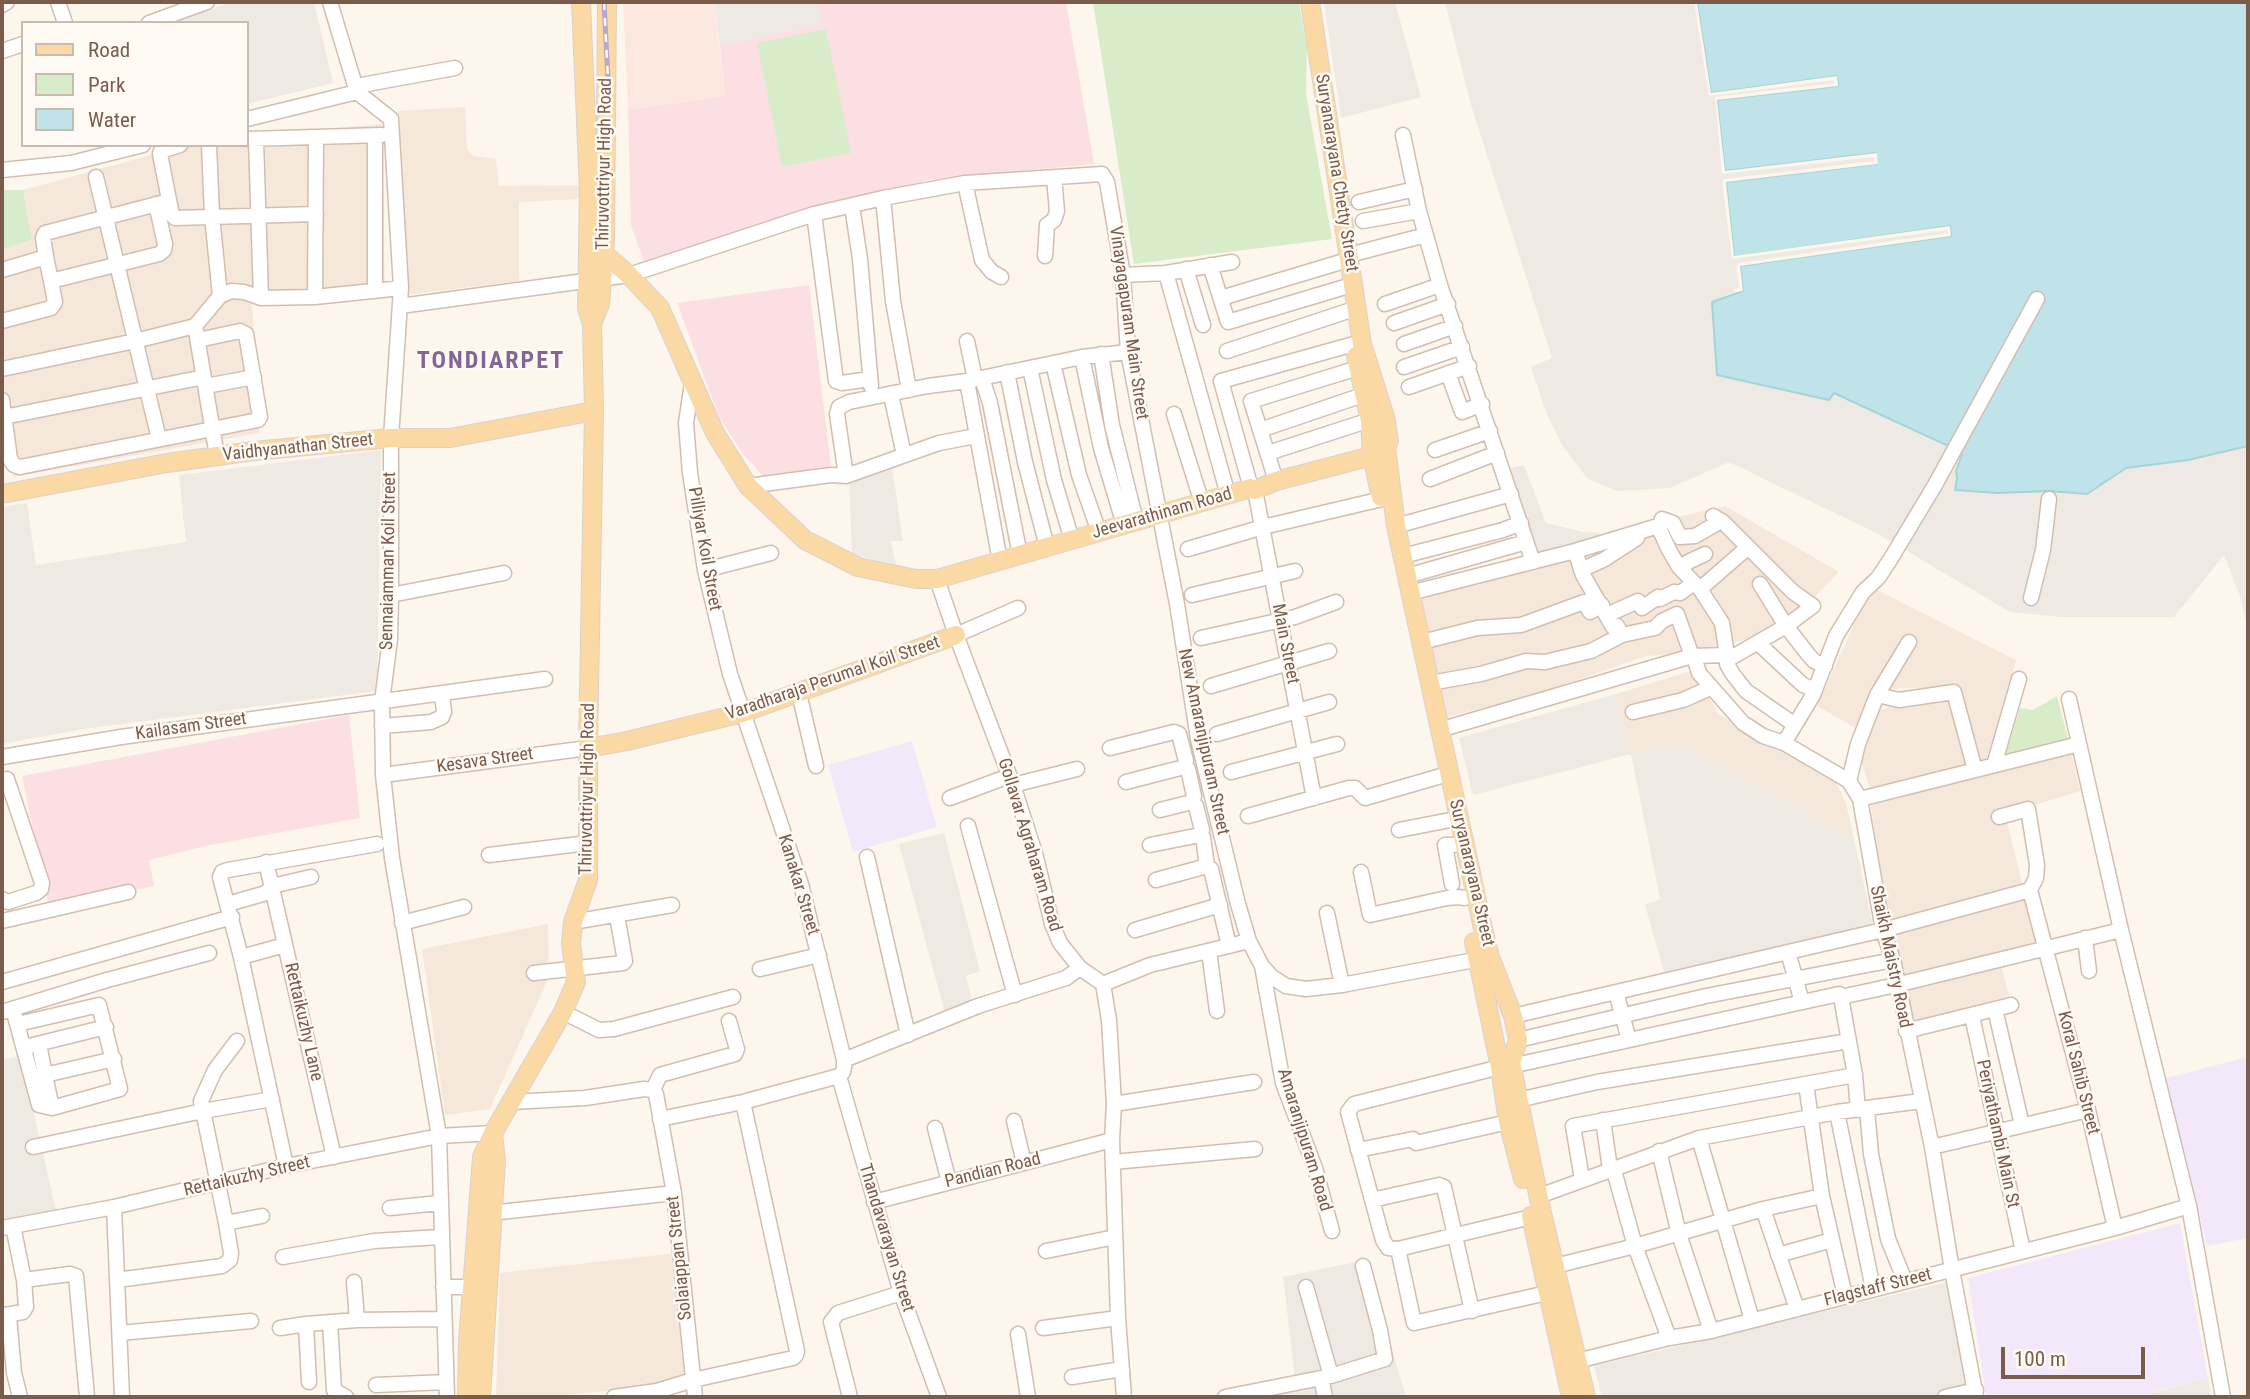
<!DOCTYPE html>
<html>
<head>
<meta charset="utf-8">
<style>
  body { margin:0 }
  #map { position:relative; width:2250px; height:1399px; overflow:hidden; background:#fdf6ec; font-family:"Roboto Condensed",sans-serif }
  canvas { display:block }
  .frame { position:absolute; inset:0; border:4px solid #7a5c4d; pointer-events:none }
  .legend { position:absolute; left:21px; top:21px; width:228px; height:126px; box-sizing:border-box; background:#fffaf3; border:2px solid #cabbb1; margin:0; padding:9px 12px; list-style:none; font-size:21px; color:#7a5c4d }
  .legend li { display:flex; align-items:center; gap:14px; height:35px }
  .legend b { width:35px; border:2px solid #cabbb1 }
  .scale { position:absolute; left:2001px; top:1347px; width:144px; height:32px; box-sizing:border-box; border:4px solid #7a5c4d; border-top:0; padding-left:9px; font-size:21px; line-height:24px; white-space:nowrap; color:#7a5c4d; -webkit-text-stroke:5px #fffaf3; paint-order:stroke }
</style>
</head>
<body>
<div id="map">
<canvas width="2250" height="1399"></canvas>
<div class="frame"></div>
<ul class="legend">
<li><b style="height:9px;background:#fbd9a5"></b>Road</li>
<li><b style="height:19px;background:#d8ecc9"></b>Park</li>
<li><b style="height:19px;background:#bfe3e8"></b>Water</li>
</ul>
<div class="scale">100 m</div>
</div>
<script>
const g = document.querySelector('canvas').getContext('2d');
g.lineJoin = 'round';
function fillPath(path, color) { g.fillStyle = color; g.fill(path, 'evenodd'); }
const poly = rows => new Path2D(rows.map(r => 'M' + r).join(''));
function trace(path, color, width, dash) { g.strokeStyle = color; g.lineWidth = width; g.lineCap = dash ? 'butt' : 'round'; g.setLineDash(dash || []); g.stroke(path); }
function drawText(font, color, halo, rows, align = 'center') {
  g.font = font + ' "Roboto Condensed",sans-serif'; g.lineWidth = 5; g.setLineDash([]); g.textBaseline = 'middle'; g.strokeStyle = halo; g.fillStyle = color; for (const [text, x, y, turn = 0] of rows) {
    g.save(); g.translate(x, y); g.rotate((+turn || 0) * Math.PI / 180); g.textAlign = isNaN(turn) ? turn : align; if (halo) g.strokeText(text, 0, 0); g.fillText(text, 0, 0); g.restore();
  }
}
const residential = poly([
  [465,107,467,149,473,156,496,159,499,186,581,185,580,199,519,202,519,281,405,295,398,111],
  [382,124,385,296,252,302,259,433,14,477,6,461,2,420,2,249,32,240,23,190,158,153,169,145,247,145,247,136],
  [1725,506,1839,572,1804,608,1749,639,1695,652,1646,656,1534,695,1446,717,1419,596,1673,518],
  [1871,587,2016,660,1993,758,1979,760,1958,687,1876,689,1861,731,1817,706],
  [1694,670,1718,714,1834,779,1846,803,1854,839,1683,745,1631,753,1616,694],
  [1948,692,1970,765,1871,792,1860,757,1879,710],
  [2071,752,2080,791,2005,814,2040,956,2002,968,2009,996,1910,1023,1879,868,1871,805],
  [548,924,549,977,490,1109,445,1115,422,949],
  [676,1253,692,1382,549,1397,496,1397,500,1273]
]);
const commercial = poly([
  [623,2,714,2,725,96,628,110]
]);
const industrial = poly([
  [232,2,314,2,333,83,247,104,247,23,172,23],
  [714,2,819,2,823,24,720,46],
  [1324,2,1395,2,1421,97,1341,118],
  [1445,2,1697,2,1711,93,1837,76,1877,153,1950,226,1951,236,1734,292,1712,302,1834,393,1949,448,2032,296,1956,471,1955,490,1998,493,2050,491,2087,494,2126,468,2188,460,2248,446,2248,631,2241,599,2224,555,2174,617,2060,617,2010,612,1878,534,1729,462,1670,488,1616,491,1587,478,1562,445,1546,412,1531,367,1552,358,1471,105],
  [381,450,377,691,84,729,2,744,2,507,27,503,36,565,186,542,179,475],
  [1524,465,1546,523,1584,532,1600,533,1593,540,1535,558,1507,469],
  [892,467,903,541,891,541,896,565,852,554,849,480],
  [1616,694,1631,753,1683,745,1854,839,1873,926,1664,972,1645,905,1660,899,1631,754,1473,795,1459,738],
  [944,833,980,971,966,976,973,1005,946,1017,899,844],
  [21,1056,56,1211,2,1221,2,1060],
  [1365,1260,1406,1397,1245,1397,1296,1386,1283,1277],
  [1952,1281,1968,1397,1602,1397,1594,1366],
  [2208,1378,2211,1397,2151,1397,2151,1393]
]);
const education = poly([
  [912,741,937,827,853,852,828,765],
  [2248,1057,2248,1238,2207,1246,2166,1078],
  [2180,1223,2208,1378,2152,1392,2151,1397,1986,1397,1968,1278]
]);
const medical = poly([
  [819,2,1066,2,1094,164,928,180,644,262,631,225,628,110,725,96,720,46,822,24],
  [809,285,831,466,764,477,743,454,719,417,677,303],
  [349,715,360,818,210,845,149,860,154,886,49,907,22,776]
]);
const green = poly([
  [1093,2,1299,2,1307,49,1306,94,1332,239,1134,264],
  [826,29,851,153,782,167,757,43],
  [2,190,23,190,32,240,2,249],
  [2057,696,2068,739,2005,756,2020,708,2033,710]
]);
const water = poly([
  [1697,2,2248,2,2248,446,2188,460,2126,468,2087,494,2050,491,1998,493,1955,490,1957,479,1956,471,1962,455,1959,451,1834,393,1829,400,1717,375,1712,302,1743,291,1740,266,1951,236,1950,226,1734,257,1726,182,1877,164,1876,153,1725,171,1717,100,1838,86,1837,76,1711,93,1697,2]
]);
const pier = poly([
  [1694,2,1697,2,1711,93,1837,76,1838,86,1717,100,1725,171,1877,153,1878,164,1726,182,1734,256,1950,226,1951,236,1740,266,1743,291,1735,292,1734,289,1739,288,1736,266,1739,263,1948,233,1947,230,1732,259,1722,182,1724,179,1874,161,1874,157,1722,174,1715,97,1834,83,1834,80,1709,96]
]);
const minor = poly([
  [58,2,65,23],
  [330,2,357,92,391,119,401,288,391,438,391,595,390,639,382,702,383,775,392,858,439,1136,447,1397],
  [2,5,7,2],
  [149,23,207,2],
  [2,51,23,44],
  [356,86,455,68],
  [247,119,357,92],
  [1403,135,1419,211,1440,285,1533,562],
  [375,136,375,291],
  [248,139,382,135],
  [256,139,261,298],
  [180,145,161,151,160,154,172,215,175,218,316,214],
  [209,145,212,216,220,296],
  [2,170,71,163,143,145],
  [96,177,159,439],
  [965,183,982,260,992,272,1001,277],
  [883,198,893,301,909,390],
  [1359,202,1415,189],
  [852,206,860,259,871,386],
  [814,214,836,381,842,383,870,379],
  [1363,221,1419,211],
  [1349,255,1426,235],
  [1045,256,1047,225,1054,220,1057,211,1054,178],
  [46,257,51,281,159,254,164,250,165,244,156,204],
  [1210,265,1228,322,1345,287],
  [1186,269,1203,325],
  [2,270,46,257,43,238,45,233,169,201],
  [1166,273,1228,495],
  [1123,275,1166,273,1232,262],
  [315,297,316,137],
  [1221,298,1341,262],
  [1385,304,1440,285],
  [400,306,629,275,814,214,883,198,965,183,1102,174,1107,182,1123,275,1128,352,1177,604,1198,739,1238,904,1249,941,1262,966,1283,1083,1315,1168,1332,1231],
  [2,321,51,308,55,302,51,281],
  [1394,323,1448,304],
  [196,331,217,456],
  [967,341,975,379],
  [1404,344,1455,326],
  [1227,351,1348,311],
  [1101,354,1112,425,1136,521],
  [1082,357,1101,448,1124,525],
  [1053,363,1079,475,1099,532],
  [1404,367,1462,347],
  [1030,368,1054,480,1072,540],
  [2,369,135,341,195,326,220,296,231,291,244,292,261,298,315,297,401,288],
  [1007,372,1025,462,1047,547],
  [1448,373,1462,412,1482,404],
  [982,378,990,403,1020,555],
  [967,381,1000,561],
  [206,386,254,377],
  [1409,387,1469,366],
  [891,395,904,455],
  [2,400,10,459,14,465,20,467,258,420,260,417,246,334,240,331,198,340],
  [1174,414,1202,503],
  [4,417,204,377],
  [1260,430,1363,395],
  [1435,450,1490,431],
  [1268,453,1370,420],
  [846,476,837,414,839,407,849,402,928,386,967,381,1082,357,1128,352],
  [1430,479,1497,453],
  [1276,481,1251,401,1358,368],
  [748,486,831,475,846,476,939,443,976,436],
  [1251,488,1221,381,1354,344],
  [1255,490,1314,798],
  [1662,519,1673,523,1680,537,1695,536,1721,521],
  [1396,526,1511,494],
  [1188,549,1263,527,1382,499],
  [1575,551,1583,575,1613,627,1617,626,1622,635],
  [1403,556,1503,530,1521,523],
  [1681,569,1688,562,1705,554],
  [705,570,771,553],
  [1581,570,1605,559,1637,538],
  [1407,576,1526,542],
  [937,579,956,635,1013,785,1035,853,1052,924,1060,943,1080,968,1103,984,1109,1020,1114,1104,1112,1140,1118,1318,1124,1397],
  [1760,584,1786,626,1807,653,1814,661,1825,666],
  [1700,589,1747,548],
  [1410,593,1575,551,1658,526,1669,550,1679,567,1700,589,1722,623,1727,655],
  [391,595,504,573],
  [1192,595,1295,571],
  [2031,598,2043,550,2049,499],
  [1607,615,1638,601,1642,608,1658,597,1660,599,1674,592,1680,593,1694,583],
  [956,635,1018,608],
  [1201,638,1295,617,1336,602],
  [1422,642,1477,628,1521,625,1584,602,1590,612,1602,605],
  [1758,643,1803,685,1815,690],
  [1694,657,1699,673,1743,723,1763,736,1784,743],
  [1729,659,1727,664,1732,673,1746,691,1795,725],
  [1430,683,1481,674,1526,661,1545,662,1591,651,1622,635,1655,628,1662,621,1677,614,1692,656],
  [1211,686,1329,651],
  [799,693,816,766],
  [1877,695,1899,700,1954,692,1975,770],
  [2069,699,2121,930,2189,1206,2223,1397],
  [1633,712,1683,700,1710,688],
  [382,726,431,722,442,717,444,712,442,695],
  [1439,730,1692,656,1727,655,1729,659,1786,626,1813,606,1793,592,1723,522,1713,516],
  [1217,734,1329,702],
  [1110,748,1174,732,1179,734,1186,761,1184,767,1188,769,1194,796,1192,802,1196,806,1202,830,1200,835,1203,837,1207,866,1211,869,1229,946],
  [2,757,121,737,545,679],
  [1994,765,2019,679],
  [1231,772,1337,744],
  [383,775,588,748],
  [1849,781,1858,744,1877,695,1909,642],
  [1126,782,1184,767],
  [1013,785,1077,769],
  [950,798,1009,776],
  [1860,799,2079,744],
  [1160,810,1192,802],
  [1248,816,1349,788,1355,788,1365,798,1441,776],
  [968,826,1015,995],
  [1399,830,1450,820],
  [1150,845,1200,835],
  [489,855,588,843],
  [867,857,908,1035],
  [266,862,334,1157],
  [1361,872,1370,915,1447,898,1458,897,1465,898],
  [1156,880,1207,866],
  [1452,884,1445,845,1454,845],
  [2030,890,2088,1110,2115,1228],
  [2,899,8,902,36,893,41,889,42,883,7,779],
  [228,904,266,893,272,886,311,877],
  [1327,913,1342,985],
  [2,921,128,892],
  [573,922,672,905],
  [402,923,464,907],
  [1135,930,1220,905],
  [2085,938,2089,971],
  [1209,951,1217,1011],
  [1788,952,1802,1002],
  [241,957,285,945],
  [1262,966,1272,977,1286,986,1306,989,1342,985,1485,958],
  [760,969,819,955],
  [534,973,623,963,625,961,617,916],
  [2,982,232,917],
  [1103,984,1150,965,1249,941],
  [1616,992,1629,1040],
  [1841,997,1855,1075,1858,1110],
  [13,1009,39,1105,52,1108,120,1089,99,1005,18,1024],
  [1995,1009,2022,1125],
  [2,1012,107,980,209,953],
  [563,1012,599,1030,614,1029,733,997],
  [1513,1016,1883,930,2030,890,2036,878,2037,865,2028,809,1999,817],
  [1972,1016,2023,1251],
  [1906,1031,2011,1005],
  [1518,1040,1706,996,1893,960],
  [39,1044,45,1075,114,1059],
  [29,1046,106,1027],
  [844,1060,978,1006,1066,978,1080,968],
  [1511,1066,1839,994,1841,997,1896,985,2121,930],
  [1500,1067,1354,1104,1348,1112,1383,1240,1388,1248,1398,1249,1531,1217],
  [45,1075,52,1108],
  [839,1076,901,1293,939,1397],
  [1806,1084,1822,1196,1845,1296],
  [653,1090,660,1075,735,1054,737,1049,729,1021],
  [1518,1100,1597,1082,1849,1041],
  [512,1102,585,1098,644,1089,653,1090,656,1094,674,1193,695,1397],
  [1114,1104,1254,1082],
  [1867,1109,1871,1154,1888,1239,1905,1281],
  [1837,1112,1873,1289],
  [660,1119,743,1102,839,1076,843,1072,844,1067,844,1060,801,884,730,674,705,570,690,473,686,423,692,383],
  [1603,1120,1610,1169],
  [1014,1121,1024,1163],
  [935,1128,949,1182],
  [1699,1138,1752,1320],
  [33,1147,203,1111,272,1099],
  [1932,1147,2088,1110],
  [1358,1150,1413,1139,1416,1143,1508,1122],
  [1659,1151,1679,1234,1711,1331],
  [1113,1162,1255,1149],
  [286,1166,241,957,220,877,222,872,228,870,377,844],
  [1613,1167,1635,1246,1669,1338],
  [1582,1179,1573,1126,1855,1075],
  [1539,1196,1699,1138,1837,1112,1921,1101],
  [1372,1200,1439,1185,1444,1187,1472,1311],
  [874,1202,1112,1140],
  [114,1207,122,1397],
  [390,1208,439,1203],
  [1763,1209,1797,1309],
  [491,1213,674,1193],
  [226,1223,262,1216],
  [2,1228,114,1207,286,1166,439,1136,493,1133],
  [1398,1249,1414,1323,1547,1293],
  [1046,1251,1115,1237],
  [1778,1255,1832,1240],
  [283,1257,374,1241,440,1237],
  [1555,1266,1635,1246,1763,1209,1822,1196],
  [24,1280,70,1274,76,1276,87,1397],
  [117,1280,222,1266,230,1260,231,1253,226,1223,201,1101,215,1070,237,1041],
  [354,1282,357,1320],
  [443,1287,480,1287],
  [2,1315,9,1317,14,1373,20,1397],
  [5,1315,23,1312,26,1307,24,1280,13,1226],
  [330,1322,334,1390,346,1397],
  [306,1324,309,1382],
  [280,1328,306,1324,357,1320,443,1319],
  [1043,1328,1118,1318],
  [120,1333,251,1321],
  [1018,1334,1028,1397],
  [1569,1363,1669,1338,1711,1331,2115,1228,2189,1206],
  [1331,1376,1385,1359,1380,1330,1363,1266],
  [1072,1377,1122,1369],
  [1321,1378,1325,1397],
  [376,1385,446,1382],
  [614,1397,657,1391,693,1380,793,1358,796,1355,797,1351,743,1102],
  [850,1397,831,1322,838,1313,901,1293],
  [1225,1397,1331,1376,1306,1287],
  [1945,1397,1976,1390],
  [1976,1397,1952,1270,1932,1147,1893,960,1883,930,1860,799,1849,781,1784,743,1813,695,1836,636,1863,592,1878,578,1890,560,1935,485,2037,299]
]);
const major = poly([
  [1310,2,1362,344,1385,417,1389,441,1386,448,1396,526,1482,924,1490,957,1513,1016,1518,1040,1511,1063,1542,1213,1586,1397],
  [604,254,629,275,660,308,715,433,748,486,805,540,858,567,916,579,937,579,1251,488,1255,490,1276,481,1372,456,1382,450],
  [592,324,600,304,605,241,607,2],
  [1356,356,1370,420,1372,456,1381,497],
  [2,494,167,463,254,451,391,438,450,438,594,411],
  [588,748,627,741,742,713,956,635],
  [1474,942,1500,1067,1508,1122,1523,1179],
  [1531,1216,1571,1397],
  [467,1397,468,1342,482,1157,493,1133,563,1012,576,982,571,943,573,922,588,880,588,748,594,411,592,324,587,308,589,192,581,2],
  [481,1397,496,1161,493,1133]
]);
const rail = poly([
  [604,2,608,80]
]);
const streetNames = [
  ["Thiruvottriyur High Road",605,164,-89],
  ["Suryanarayana Chetty Street",1336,173,81],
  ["Vinayagapuram Main Street",1128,323,82],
  ["Vaidhyanathan Street",298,448,-6],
  ["Jeevarathinam Road",1162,514,-16],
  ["Pilliyar Koil Street",704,549,80],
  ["Sennaiamman Koil Street",389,561,-89],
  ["Main Street",1285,644,79],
  ["Varadharaja Perumal Koil Street",833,679,-19],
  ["Kailasam Street",191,727,-8],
  ["New Amaranjipuram Street",1203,742,78],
  ["Kesava Street",485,761,-8],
  ["Thiruvottriyur High Road",588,789,-89],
  ["Gollavar Agraharam Road",1029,845,73],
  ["Suryanarayana Street",1471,873,77],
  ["Kanakar Street",798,885,73],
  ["Shaikh Maistry Road",1890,957,78],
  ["Rettaikuzhy Lane",303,1022,77],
  ["Koral Sahib Street",2078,1073,76],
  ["Periyathambi Main St",1997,1134,78],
  ["Amaranjipuram Road",1304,1140,73],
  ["Pandian Road",993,1171,-14],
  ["Rettaikuzhy Street",247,1177,-13],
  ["Thandavarayan Street",886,1238,73],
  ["Solaiappan Street",680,1258,-96],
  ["Flagstaff Street",1878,1288,-14]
];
const districtNames = [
  ["TONDIARPET",491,362]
];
fillPath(residential, '#f5e8da');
fillPath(commercial, '#fde8e0');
fillPath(industrial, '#efe9e4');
fillPath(education, '#f3e8fa');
fillPath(medical, '#fbdfe3');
fillPath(green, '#d8ecc9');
fillPath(water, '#bfe3e8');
trace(water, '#a5d3da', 2);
fillPath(pier, '#fdf6ec');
trace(minor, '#d1beb0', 17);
trace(major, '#dad1cd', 20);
trace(minor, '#fff', 14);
trace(major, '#fbd9a5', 18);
trace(rail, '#b9a8c9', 5);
trace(rail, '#fffaf3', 2.5, [8]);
drawText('18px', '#7a5c4d', '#fffaf3', streetNames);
g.letterSpacing = '2px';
drawText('bold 24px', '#846695', '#fffaf3', districtNames);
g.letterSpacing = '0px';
</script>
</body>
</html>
